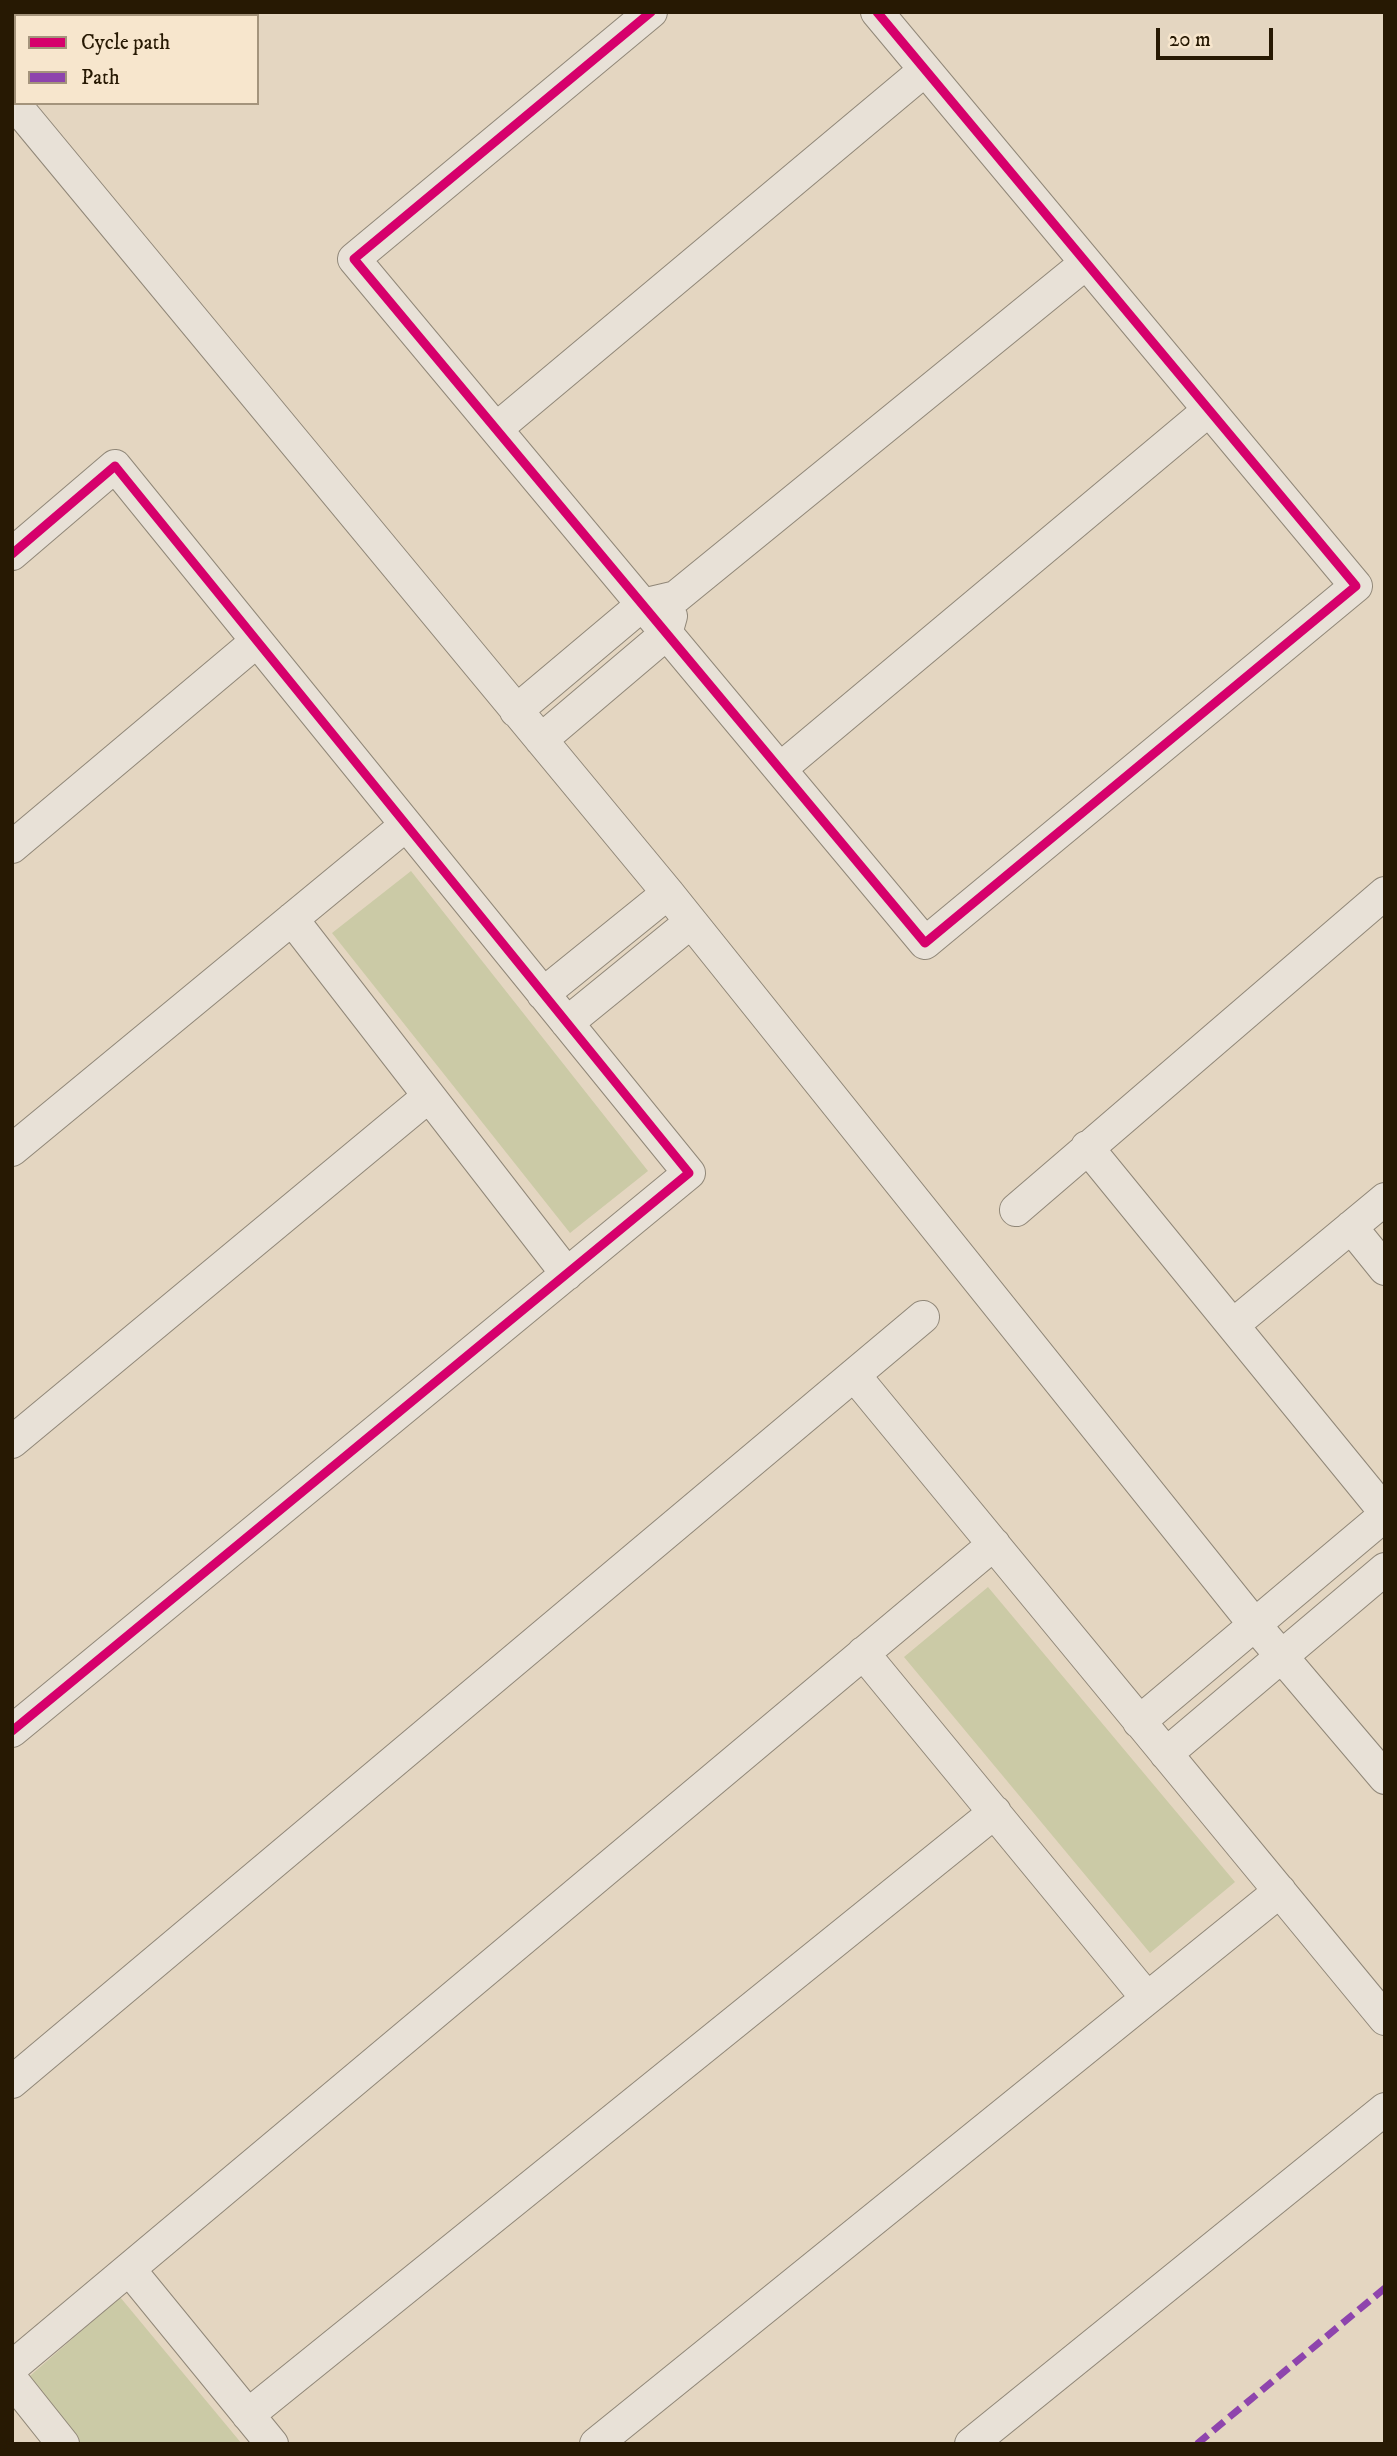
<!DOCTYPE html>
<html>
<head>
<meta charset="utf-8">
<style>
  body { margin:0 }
  #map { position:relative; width:1397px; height:2456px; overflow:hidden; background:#e4d6c1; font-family:"IM FELL DW Pica",serif }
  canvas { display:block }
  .frame { position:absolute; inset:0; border:14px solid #271903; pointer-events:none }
  .legend { position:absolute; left:14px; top:14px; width:245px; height:91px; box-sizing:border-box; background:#f7e6cd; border:2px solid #a4947c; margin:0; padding:9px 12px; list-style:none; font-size:21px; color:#271903 }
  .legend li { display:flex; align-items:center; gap:14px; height:35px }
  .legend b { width:35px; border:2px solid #a4947c }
  .scale { position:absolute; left:1156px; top:28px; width:117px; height:32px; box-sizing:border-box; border:4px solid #271903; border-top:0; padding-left:9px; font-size:21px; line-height:24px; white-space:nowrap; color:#271903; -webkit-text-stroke:5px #f7e6cd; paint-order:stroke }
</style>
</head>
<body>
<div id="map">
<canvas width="1397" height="2456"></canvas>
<div class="frame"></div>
<ul class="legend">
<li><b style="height:9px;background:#d6006c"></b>Cycle path</li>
<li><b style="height:9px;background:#8e44ad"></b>Path</li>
</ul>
<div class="scale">20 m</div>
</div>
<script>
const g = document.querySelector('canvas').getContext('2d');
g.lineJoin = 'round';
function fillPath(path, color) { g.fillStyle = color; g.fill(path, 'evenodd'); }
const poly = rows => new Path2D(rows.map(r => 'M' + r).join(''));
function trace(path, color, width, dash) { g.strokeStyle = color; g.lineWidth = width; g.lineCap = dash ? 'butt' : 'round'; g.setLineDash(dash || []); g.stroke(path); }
const green = poly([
  [411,871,648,1171,570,1233,332,933],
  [988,1587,1235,1882,1150,1953,904,1657],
  [120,2297,242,2444,75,2444,23,2382]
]);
const minor = poly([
  [164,12,167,16],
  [651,12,354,259,925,943,1356,586,877,12],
  [12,101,668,893,1255,1625,1385,1778],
  [496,429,925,70],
  [12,554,115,466,689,1173,12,1731],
  [516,711,642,605,676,597,1086,263],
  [541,740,666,634,671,616],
  [780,769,1209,410],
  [12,847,257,641],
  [292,919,567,1274],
  [543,994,668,893],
  [567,1023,691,922],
  [1087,1147,1385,1512],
  [12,1150,406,825],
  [1016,1210,1385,893],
  [1351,1227,1385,1269],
  [1233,1325,1385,1199],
  [854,1375,1385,2019],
  [12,1442,429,1096],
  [863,1653,1147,1998],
  [1139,1722,1385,1515],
  [1166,1754,1385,1569],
  [12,2082,923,1317],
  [129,2269,272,2444],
  [12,2367,994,1544],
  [12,2380,63,2444],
  [248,2415,995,1812],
  [596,2444,1280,1891],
  [971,2444,1385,2109]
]);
const quiet = poly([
  [1197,2444,1385,2288]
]);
const cycleway = poly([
  [651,12,354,259,925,943,1356,586,877,12],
  [12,554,115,466,689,1173,12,1731]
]);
fillPath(green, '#cbcaa6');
trace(minor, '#908778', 34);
trace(minor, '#e8e1d7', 32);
trace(quiet, '#8e44ad', 7, [14, 7]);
trace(cycleway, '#d6006c', 9);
</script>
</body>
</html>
